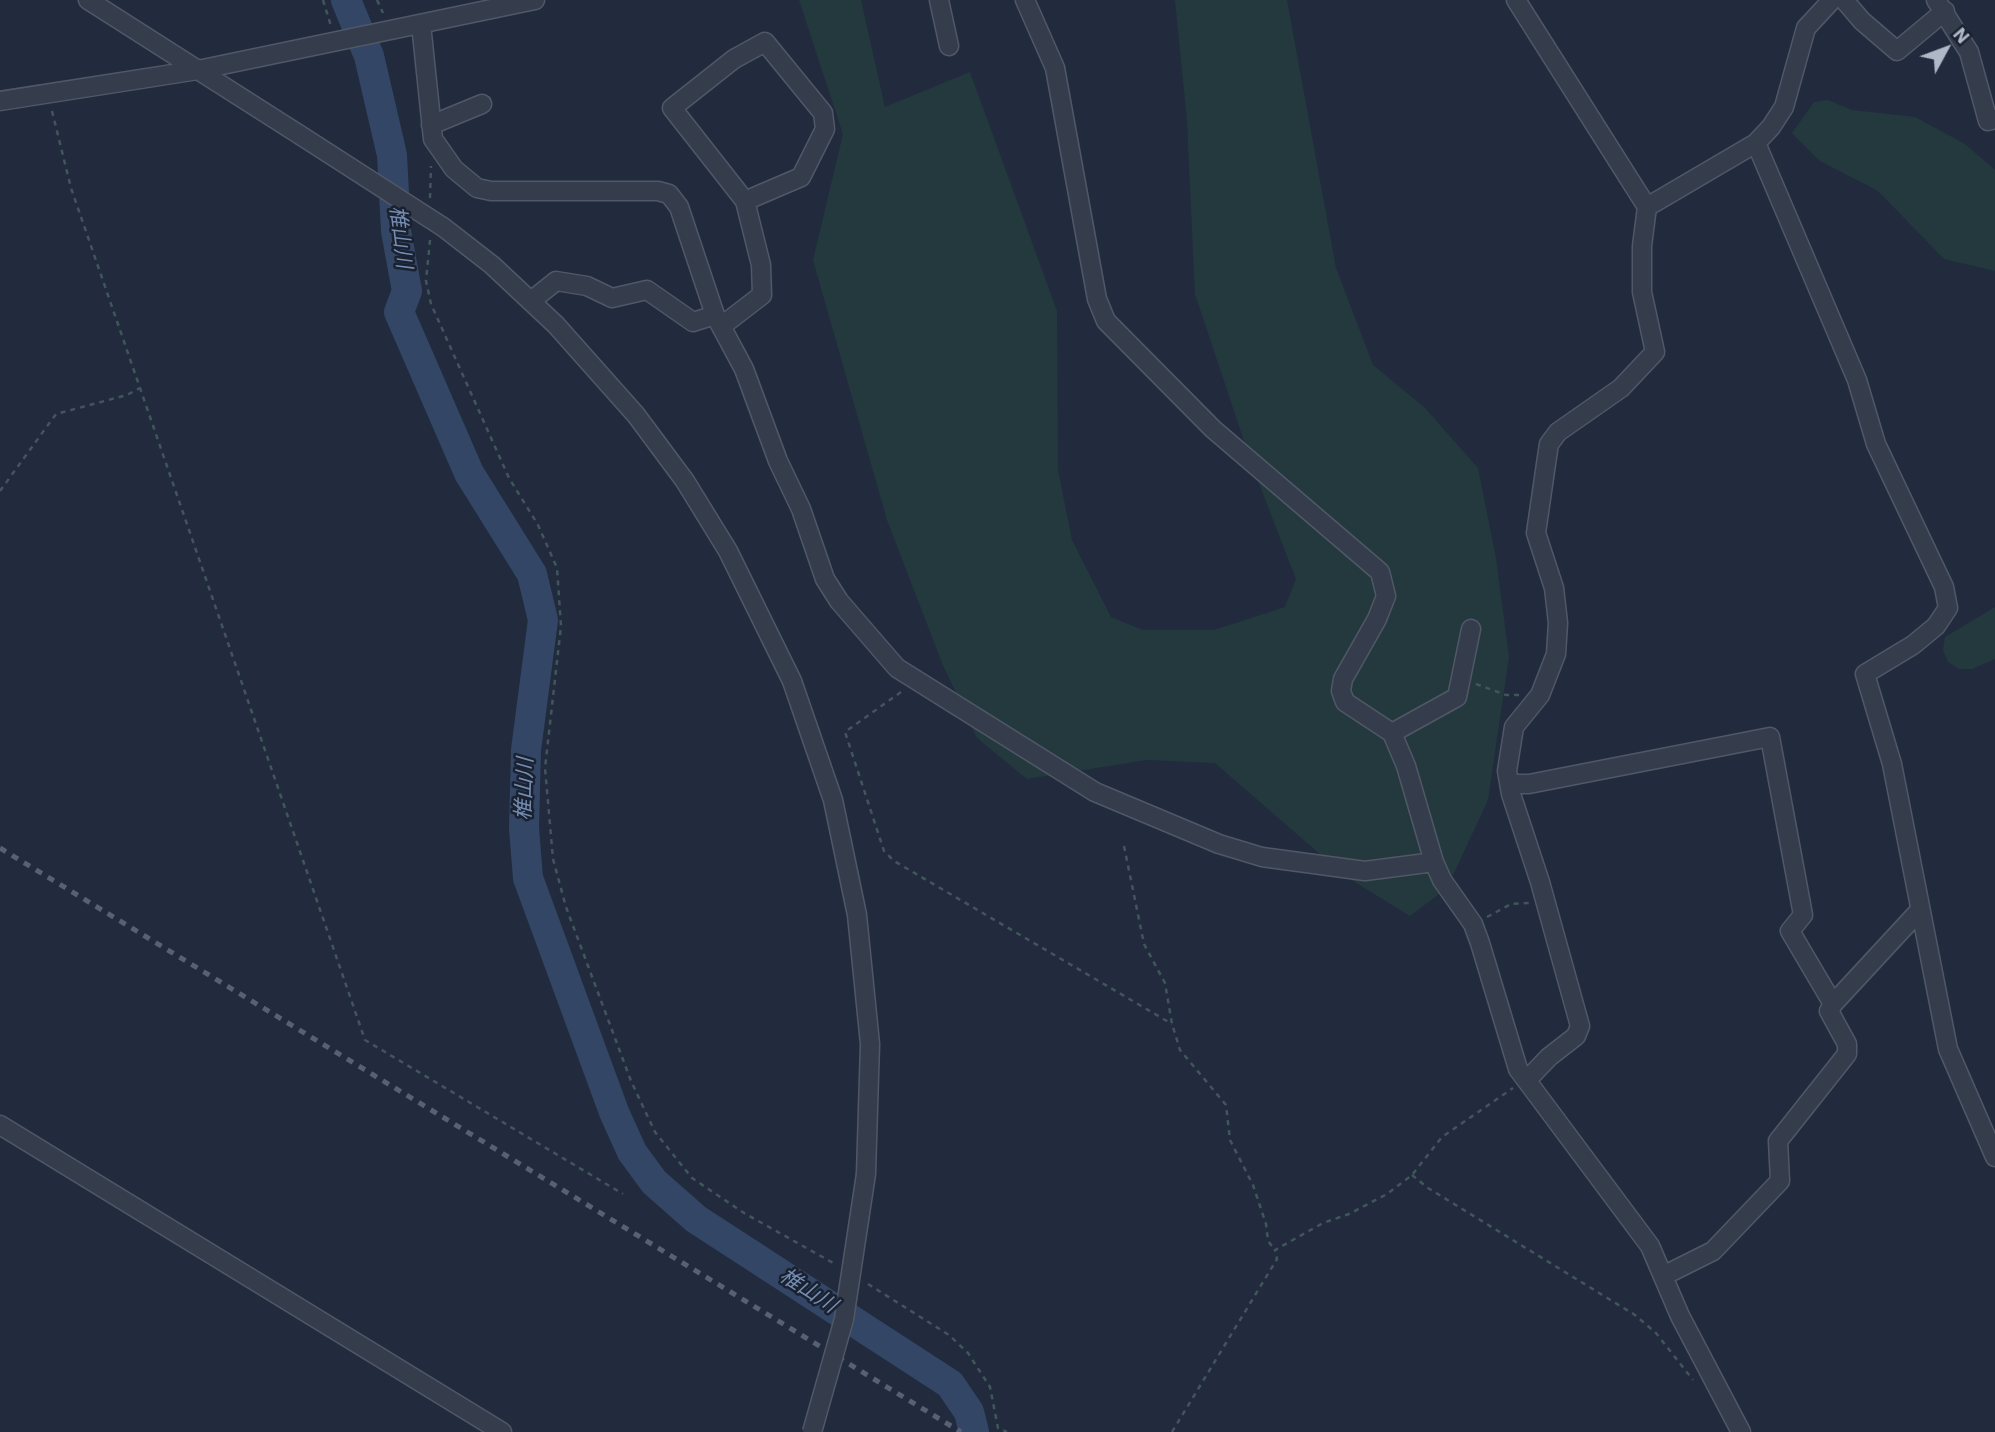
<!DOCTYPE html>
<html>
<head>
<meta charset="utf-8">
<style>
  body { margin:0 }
  #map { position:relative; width:1995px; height:1432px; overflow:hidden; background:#212b3d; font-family:"IBM Plex Sans",sans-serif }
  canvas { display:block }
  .north { position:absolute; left:1911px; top:14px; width:70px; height:70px; -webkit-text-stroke:5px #1a2231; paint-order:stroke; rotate:49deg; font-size:19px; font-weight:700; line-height:28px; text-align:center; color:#b0b8c8 }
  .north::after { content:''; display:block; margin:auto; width:24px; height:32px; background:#b0b8c8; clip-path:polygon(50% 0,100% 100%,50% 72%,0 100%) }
</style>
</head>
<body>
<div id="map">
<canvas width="1995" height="1432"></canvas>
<div class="north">N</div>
</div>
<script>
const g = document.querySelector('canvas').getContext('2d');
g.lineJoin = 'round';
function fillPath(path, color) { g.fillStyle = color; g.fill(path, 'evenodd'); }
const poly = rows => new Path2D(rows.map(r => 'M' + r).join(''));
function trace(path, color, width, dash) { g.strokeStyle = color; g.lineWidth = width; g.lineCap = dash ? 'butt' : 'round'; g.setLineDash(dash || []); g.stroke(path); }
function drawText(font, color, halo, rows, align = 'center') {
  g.font = font + ' "IBM Plex Sans","Noto Sans JP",sans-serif'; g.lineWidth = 5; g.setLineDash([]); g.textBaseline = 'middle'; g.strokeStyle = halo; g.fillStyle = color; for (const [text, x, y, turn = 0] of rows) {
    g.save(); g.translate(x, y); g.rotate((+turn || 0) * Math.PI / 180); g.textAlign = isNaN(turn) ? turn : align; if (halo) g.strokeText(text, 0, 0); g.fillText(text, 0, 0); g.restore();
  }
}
const green = poly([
  [799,0,861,0,885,107,970,72,1057,311,1058,470,1072,540,1111,617,1143,630,1214,630,1285,607,1296,579,1253,468,1195,294,1187,120,1175,0,1287,0,1336,268,1373,365,1425,408,1478,468,1496,558,1509,657,1488,800,1447,888,1410,916,1345,876,1215,763,1147,760,1027,779,977,738,942,663,887,520,813,260,843,134],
  [1828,100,1852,110,1915,117,1965,144,1995,170,1995,271,1944,259,1878,191,1820,161,1792,133,1814,102],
  [1995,607,1995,659,1972,669,1959,669,1948,662,1943,650,1945,637]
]);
const river = poly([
  [346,0,369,56,392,155,396,231,407,291,399,312,469,473,532,574,543,620,526,750,524,828,528,878,614,1112,632,1152,654,1182,696,1219,950,1384,969,1412,974,1432]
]);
const path = poly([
  [323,0,331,26],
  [377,0,383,13],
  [52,111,71,188,365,1040,623,1194],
  [430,198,431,166],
  [430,240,426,281,431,304,509,478,538,525,557,568,561,626,545,768,553,859,566,907,631,1081,655,1132,692,1178,744,1213,835,1264],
  [0,491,56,414,127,395,140,388],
  [1476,684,1506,695,1520,695],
  [901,692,845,732,884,851,894,861,1172,1024],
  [1124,846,1144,944,1165,983,1172,1024,1180,1050,1226,1105,1230,1140,1253,1185,1266,1224,1268,1241,1275,1250],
  [1487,917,1511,904,1529,903],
  [1412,1175,1428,1188,1635,1315,1656,1333,1693,1380],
  [868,1284,949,1335,968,1353,990,1387,998,1428,1007,1432],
  [1172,1432,1277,1259,1275,1250,1323,1223,1349,1214,1387,1194,1412,1175,1442,1137,1513,1088]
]);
const minor = poly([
  [88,0,300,135],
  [939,0,949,46],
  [1025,0,1055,68,1097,299,1106,321,1213,429,1380,572,1386,596,1377,619,1343,679,1341,691,1345,702,1392,733,1406,766,1434,862,1442,880,1473,924,1480,943,1518,1069,1650,1246,1680,1316,1741,1432],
  [1516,0,1647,207,1642,246,1642,292,1655,352,1621,388,1558,432,1549,444,1547,457,1536,533,1554,588,1558,623,1556,654,1540,695,1514,727,1507,771,1511,794,1540,882,1580,1026,1576,1036,1549,1057,1527,1080],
  [1844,0,1862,21,1897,51,1945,11],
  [1936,0,1969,52,1988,121,1995,119],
  [421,24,433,139,454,169,477,188,491,191,658,191,669,194,679,207,715,315,744,369,778,461,801,509,825,579,839,601,897,668,1095,792,1219,844,1262,857,1365,871,1434,862],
  [0,101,198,70,535,0],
  [431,125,482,104],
  [1756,143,1857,380,1876,444,1944,587,1948,608,1936,626,1913,645,1865,674,1892,764,1948,1049,1995,1157],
  [1647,207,1756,143,1771,127,1784,107,1806,28,1832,0],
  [443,227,492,265,556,325,636,415,685,481,728,551,792,681,833,800,857,915,870,1044,866,1174],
  [531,301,556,281,587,286,612,298,647,290,693,322,715,315],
  [723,325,762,295,761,265,745,201,672,108,734,59,765,42,823,113,825,129,801,177,745,201],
  [1392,733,1457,697,1471,629],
  [1511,784,1529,784,1770,737,1803,915,1790,931,1833,1004],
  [0,1125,502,1432],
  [1665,1275,1713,1251,1780,1181,1778,1141,1847,1054,1847,1044,1829,1011,1833,1004,1920,910]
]);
const rail = poly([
  [0,848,961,1432]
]);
const minorBridge = poly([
  [300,135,443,227],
  [812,1432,844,1319,866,1174]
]);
const waterNames = [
  ["椎山川",400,237,83],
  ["椎山川",525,789,-88],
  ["椎山川",808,1291,33]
];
fillPath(green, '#23393e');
trace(river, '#334665', 30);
trace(minor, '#505867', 21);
trace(path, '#41565b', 2.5, [5, 5]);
trace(minor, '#353d4d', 18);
trace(rail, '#566174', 5, [7, 7]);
trace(minorBridge, '#505867', 21, []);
trace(minorBridge, '#353d4d', 18);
drawText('italic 21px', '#758db2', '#1a2231', waterNames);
</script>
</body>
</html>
